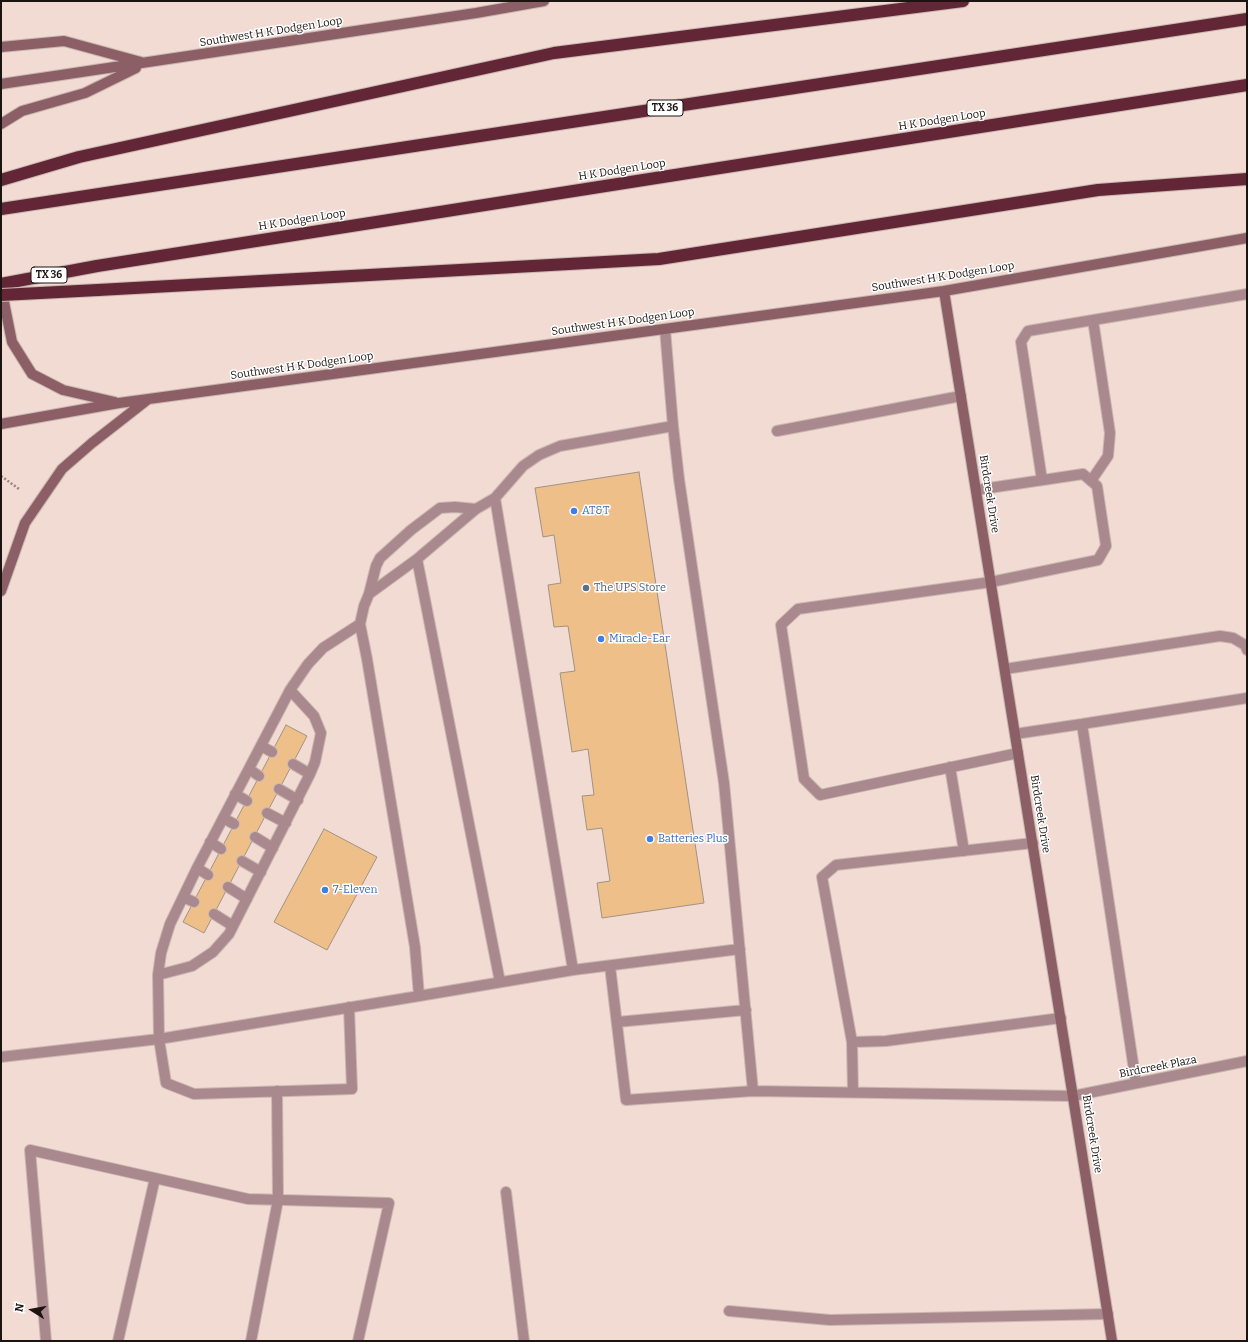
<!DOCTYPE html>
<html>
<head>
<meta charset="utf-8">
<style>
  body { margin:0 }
  #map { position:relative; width:1248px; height:1342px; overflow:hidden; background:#f1dbd3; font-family:Bitter,serif }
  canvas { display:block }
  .frame { position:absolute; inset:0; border:2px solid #1b1411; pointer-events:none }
  .north { position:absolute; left:12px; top:1290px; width:40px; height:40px; -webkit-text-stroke:3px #fff; paint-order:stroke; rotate:281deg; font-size:11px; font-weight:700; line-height:16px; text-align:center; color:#1b1411 }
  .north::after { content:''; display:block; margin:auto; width:14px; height:18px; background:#1b1411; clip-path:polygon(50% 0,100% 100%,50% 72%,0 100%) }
</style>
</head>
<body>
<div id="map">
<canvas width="1248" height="1342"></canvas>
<div class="frame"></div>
<div class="north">N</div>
</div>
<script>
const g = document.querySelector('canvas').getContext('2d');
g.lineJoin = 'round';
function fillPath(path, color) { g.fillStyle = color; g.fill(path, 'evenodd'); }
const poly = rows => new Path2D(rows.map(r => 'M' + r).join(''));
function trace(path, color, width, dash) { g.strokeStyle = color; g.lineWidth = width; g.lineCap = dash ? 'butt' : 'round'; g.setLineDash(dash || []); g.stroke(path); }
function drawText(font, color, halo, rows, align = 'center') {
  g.font = font + ' Bitter,serif'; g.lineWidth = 3; g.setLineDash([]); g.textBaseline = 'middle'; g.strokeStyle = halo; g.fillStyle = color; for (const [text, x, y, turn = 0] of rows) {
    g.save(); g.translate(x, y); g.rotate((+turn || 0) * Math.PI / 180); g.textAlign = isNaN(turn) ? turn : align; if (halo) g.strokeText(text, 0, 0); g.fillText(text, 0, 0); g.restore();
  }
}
const building = poly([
  [639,472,704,903,602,918,597,883,610,881,602,828,587,830,582,796,594,795,588,749,572,752,560,673,575,671,568,626,554,627,548,585,561,583,554,535,543,537,535,488,639,472],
  [286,725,307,736,204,933,183,922,286,725],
  [324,829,377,857,327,950,274,922,324,829]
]);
const path = poly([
  [1,476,19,489]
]);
const lane = poly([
  [777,431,961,396],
  [1042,480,1021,342,1028,331,1247,294],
  [1091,481,1108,456,1110,433,1093,320],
  [976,490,1083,474,1097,486,1106,546,1098,560,991,582,798,609,781,625,804,779,820,795,1018,753],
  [495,498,573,970],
  [417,559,500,982],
  [369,594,376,566,380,558,411,530,440,508,455,507,476,509],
  [360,624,323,648,308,664,290,690,197,868,170,924,161,953,158,975,159,1039,419,996,415,947,367,659,360,624,364,606,369,594,417,559,476,509,495,498,523,466,539,455,560,446,673,426],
  [1005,669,1220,636,1233,638,1245,645,1247,650],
  [1082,724,1247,698],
  [1015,734,1082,724,1136,1083],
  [261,746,272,752],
  [293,764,310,774],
  [950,767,964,851],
  [249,769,259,776],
  [279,789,298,800],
  [235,794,247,801],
  [267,813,286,823],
  [223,818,234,824],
  [255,837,273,848],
  [210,842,221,849],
  [1033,843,836,865,822,877,852,1042,886,1041,1061,1018],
  [242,861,261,872],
  [197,868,208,875],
  [228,887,247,899],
  [183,897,194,902],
  [214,914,233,926],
  [610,966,626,1100,753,1091,724,783,679,479,673,426,665,329],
  [158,975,192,966,213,952,229,934,310,774,315,762,321,733,314,716,290,690],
  [419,996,573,970,740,949],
  [617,1022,746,1010],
  [852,1042,853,1092],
  [1,1057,159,1039,166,1083,194,1094,352,1089,349,1007],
  [753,1091,1073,1096],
  [506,1192,524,1341],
  [729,1311,830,1320,1108,1314],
  [46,1341,30,1150,248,1199,389,1203,358,1341],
  [118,1341,155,1178],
  [251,1341,278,1200,277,1091]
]);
const street = poly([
  [1073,1096,1247,1061]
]);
const secondary = poly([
  [1,47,64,41,141,62],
  [1,84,476,13,544,1],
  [1,124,22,111,85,93,136,68],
  [1,287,12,342,32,374,63,390,115,402],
  [944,291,1112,1341],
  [1,424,119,403,944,291,1247,238],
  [1,591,25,523,62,469,92,443,147,400]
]);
const highway = poly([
  [1,180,79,157,554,53,963,1],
  [1,209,1247,19],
  [1,284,97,266,1247,85],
  [98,290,659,259,1098,190,1247,179]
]);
const highwayBridge = poly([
  [1,295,98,290]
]);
const markers = [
  [574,511,4,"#3f7fe0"],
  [586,588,4,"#5c6f8a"],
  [601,639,4,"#3f7fe0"],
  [650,839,4,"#3f7fe0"],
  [325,890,4,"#3f7fe0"]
];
const shields = [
  [665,108,36],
  [49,275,36]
];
const shieldNames = [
  ["TX 36",665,108],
  ["TX 36",49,275]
];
const streetNames = [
  ["Southwest H K Dodgen Loop",271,32,-9],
  ["H K Dodgen Loop",942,120,-9],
  ["H K Dodgen Loop",622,170,-9],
  ["H K Dodgen Loop",302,220,-9],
  ["Southwest H K Dodgen Loop",943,277,-9],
  ["Southwest H K Dodgen Loop",623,322,-8],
  ["Southwest H K Dodgen Loop",302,366,-8],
  ["Birdcreek Drive",989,494,81],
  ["Birdcreek Drive",1040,814,81],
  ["Birdcreek Plaza",1158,1067,-11],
  ["Birdcreek Drive",1092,1134,81]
];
const shopNames = [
  ["AT&T",582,511],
  ["Miracle-Ear",609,639],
  ["Batteries Plus",658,839],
  ["7-Eleven",333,890]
];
const serviceNames = [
  ["The UPS Store",594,588]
];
fillPath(building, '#efbf89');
trace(building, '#a09284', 1);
trace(lane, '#cab7b0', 12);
trace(street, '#cab7b0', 12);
trace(secondary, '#cab7b0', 12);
trace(highway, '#cab7b0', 14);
trace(path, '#94857f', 2.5, [2, 2]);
trace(lane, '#a9898e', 10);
trace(street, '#a9898e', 10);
trace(secondary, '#8c5f67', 10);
trace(highway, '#632636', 12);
trace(highwayBridge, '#cab7b0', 14, []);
trace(highwayBridge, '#632636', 12);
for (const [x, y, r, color] of markers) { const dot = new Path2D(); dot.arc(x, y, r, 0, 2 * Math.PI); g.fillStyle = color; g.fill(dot); trace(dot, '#fff', 1.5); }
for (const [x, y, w] of shields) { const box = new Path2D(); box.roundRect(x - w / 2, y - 8, w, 16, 3); g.fillStyle = '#fff'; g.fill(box); trace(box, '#1b1411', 1); }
drawText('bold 10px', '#1b1411', null, shieldNames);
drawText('11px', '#1b1411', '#fff', streetNames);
drawText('11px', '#366cbe', '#fff', shopNames, 'left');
drawText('11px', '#4e5e75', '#fff', serviceNames, 'left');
</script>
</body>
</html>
